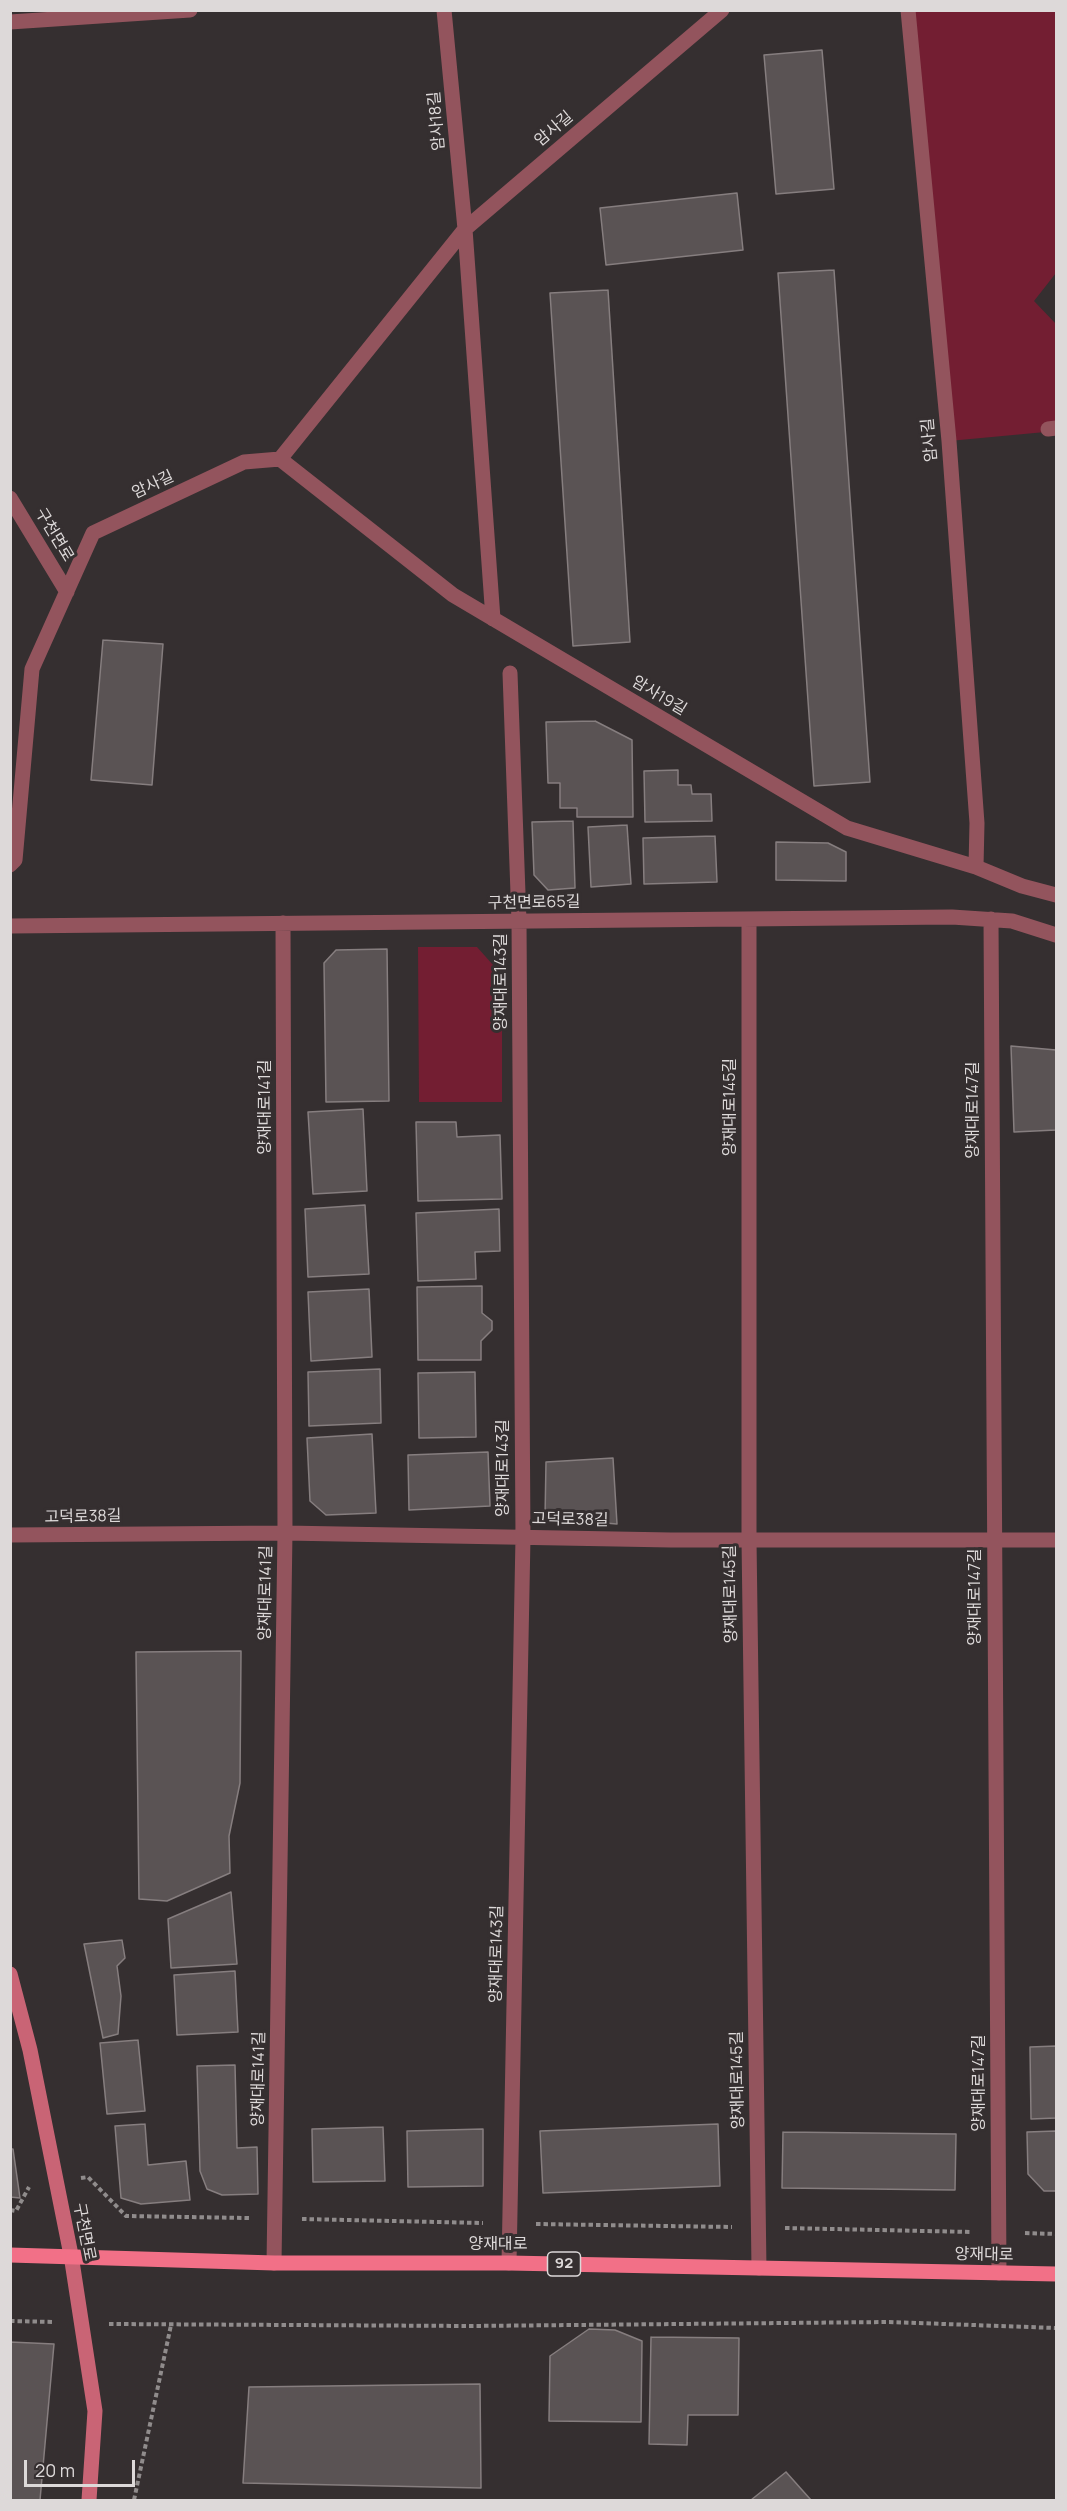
<!DOCTYPE html>
<html>
<head>
<meta charset="utf-8">
<style>
  body { margin:0 }
  #map { position:relative; width:1067px; height:2511px; overflow:hidden; background:#352f30; font-family:Manrope,sans-serif }
  canvas { display:block }
  .frame { position:absolute; inset:0; border:12px solid #ddd9d9; pointer-events:none }
  .scale { position:absolute; left:24px; top:2460px; width:111px; height:27px; box-sizing:border-box; border:3px solid #ddd9d9; border-top:0; padding-left:8px; font-size:18px; line-height:21px; white-space:nowrap; color:#ddd9d9; -webkit-text-stroke:4px #352f30; paint-order:stroke }
</style>
</head>
<body>
<div id="map">
<canvas width="1067" height="2511"></canvas>
<div class="frame"></div>
<div class="scale">20 m</div>
</div>
<script>
const g = document.querySelector('canvas').getContext('2d');
g.lineJoin = 'round';
function fillPath(path, color) { g.fillStyle = color; g.fill(path, 'evenodd'); }
const poly = rows => new Path2D(rows.map(r => 'M' + r).join(''));
function trace(path, color, width, dash) { g.strokeStyle = color; g.lineWidth = width; g.lineCap = dash ? 'butt' : 'round'; g.setLineDash(dash || []); g.stroke(path); }
function drawText(font, color, halo, rows, align = 'center') {
  g.font = font + ' Manrope,"Noto Sans KR",sans-serif'; g.lineWidth = 6; g.setLineDash([]); g.textBaseline = 'middle'; g.strokeStyle = halo; g.fillStyle = color; for (const [text, x, y, turn = 0] of rows) {
    g.save(); g.translate(x, y); g.rotate((+turn || 0) * Math.PI / 180); g.textAlign = isNaN(turn) ? turn : align; if (halo) g.strokeText(text, 0, 0); g.fillText(text, 0, 0); g.restore();
  }
}
const green = poly([
  [910,11,1056,11,1056,273,1034,301,1056,324,1056,431,949,441],
  [418,947,477,947,502,975,502,1102,419,1102]
]);
const building = poly([
  [822,50,834,189,776,194,764,55,822,50],
  [737,193,743,250,606,265,600,208,737,193],
  [834,270,870,782,814,786,778,273,834,270],
  [608,290,630,642,573,646,550,293,608,290],
  [103,640,163,644,152,785,91,780,103,640],
  [595,721,632,740,633,817,577,817,577,808,560,808,560,783,548,783,546,722,595,721],
  [678,770,678,785,691,785,692,794,711,794,712,821,645,822,644,771,678,770],
  [573,821,575,888,548,890,534,875,532,822,573,821],
  [627,825,631,884,591,887,588,827,627,825],
  [715,836,717,882,644,884,643,838,715,836],
  [776,842,828,843,846,852,846,881,776,880,776,842],
  [387,949,389,1101,326,1102,324,963,336,950,387,949],
  [1011,1046,1056,1050,1056,1130,1014,1132,1011,1046],
  [363,1109,367,1191,313,1194,308,1112,363,1109],
  [416,1122,456,1122,457,1137,500,1135,502,1199,418,1201,416,1122],
  [365,1205,369,1274,308,1277,305,1209,365,1205],
  [499,1209,500,1251,475,1252,476,1279,418,1281,416,1213,499,1209],
  [482,1286,482,1313,492,1321,492,1330,481,1341,481,1360,418,1360,417,1287,482,1286],
  [369,1289,372,1357,311,1361,308,1292,369,1289],
  [380,1369,381,1423,309,1426,308,1372,380,1369],
  [475,1372,476,1437,419,1438,418,1373,475,1372],
  [372,1434,376,1513,326,1515,310,1501,307,1438,372,1434],
  [488,1452,490,1506,409,1510,408,1455,488,1452],
  [613,1458,617,1524,545,1518,546,1462,613,1458],
  [241,1651,240,1783,229,1836,230,1873,167,1901,139,1899,136,1652,241,1651],
  [231,1892,237,1964,171,1968,168,1919,231,1892],
  [122,1940,125,1958,117,1966,121,1996,118,2034,103,2038,84,1944,122,1940],
  [235,1971,238,2032,177,2035,174,1975,235,1971],
  [138,2040,145,2111,107,2114,100,2043,138,2040],
  [1056,2046,1056,2118,1031,2119,1030,2047,1056,2046],
  [235,2065,237,2148,257,2147,258,2194,222,2195,207,2189,200,2171,197,2066,235,2065],
  [145,2124,148,2165,186,2161,190,2200,141,2204,121,2198,115,2126,145,2124],
  [718,2124,720,2186,543,2193,540,2131,718,2124],
  [383,2127,385,2181,313,2182,312,2129,383,2127],
  [483,2129,483,2186,408,2187,407,2131,483,2129],
  [1056,2131,1056,2191,1044,2191,1028,2174,1027,2132,1056,2131],
  [783,2132,956,2134,955,2190,782,2188,783,2132],
  [10,2149,13,2149,20,2198,10,2197,10,2149],
  [589,2329,615,2330,642,2341,641,2422,549,2421,550,2356,589,2329],
  [651,2337,739,2338,738,2415,688,2415,687,2445,649,2444,651,2337],
  [10,2342,54,2344,40,2500,10,2500,10,2342],
  [480,2384,481,2488,243,2483,249,2387,480,2384],
  [786,2472,811,2500,751,2500,786,2472]
]);
const path = poly([
  [81,2178,88,2177,126,2216,249,2218],
  [10,2210,16,2211,29,2187],
  [302,2219,483,2223],
  [536,2224,732,2227],
  [785,2228,972,2232],
  [1025,2233,1056,2234],
  [10,2321,54,2322],
  [109,2324,470,2326,889,2322,1056,2328],
  [134,2500,171,2325]
]);
const pedestrian = poly([
  [1048,429,1056,428]
]);
const minor = poly([
  [444,10,465,229,493,619],
  [908,10,949,441,977,823,976,867],
  [10,22,190,10],
  [280,459,453,595,847,828,976,867,1022,886,1056,895],
  [10,498,67,592],
  [10,865,15,860,32,669,93,533,244,462,280,459,465,229,722,10],
  [749,919,749,1540,759,2268],
  [991,919,999,2273],
  [10,926,952,917,1012,921,1056,935],
  [10,1535,285,1533,671,1540,1056,1540],
  [274,2263,285,1533,283,923],
  [509,2263,523,1537,519,921,510,673]
]);
const secondary = poly([
  [10,1974,30,2050,71,2255,95,2411,89,2500]
]);
const primary = poly([
  [10,2255,274,2263,509,2263,1056,2274]
]);
const shields = [
  [564,2264,33]
];
const shieldNames = [
  ["92",564,2264]
];
const streetNames = [
  ["암사18길",437,121,-95],
  ["암사길",554,129,-40],
  ["암사길",930,440,-95],
  ["암사길",153,485,-25],
  ["구천면로",54,535,59],
  ["암사19길",659,696,31],
  ["구천면로65길",534,903,-1],
  ["양재대로143길",502,982,-90],
  ["양재대로141길",266,1107,-90],
  ["양재대로145길",731,1107,-90],
  ["양재대로147길",974,1110,-90],
  ["양재대로143길",504,1468,-90],
  ["고덕로38길",83,1517,-1],
  ["고덕로38길",570,1520,1],
  ["양재대로141길",266,1593,-89],
  ["양재대로145길",731,1594,-91],
  ["양재대로147길",976,1597,-90],
  ["양재대로143길",497,1954,-89],
  ["양재대로141길",259,2079,-89],
  ["양재대로145길",738,2080,-91],
  ["양재대로147길",980,2083,-90],
  ["구천면로",84,2232,79],
  ["양재대로",498,2245],
  ["양재대로",984,2255,1]
];
fillPath(green, '#731e32');
fillPath(building, '#5a5354');
trace(building, '#867e7f', 1.5);
trace(path, '#908c8c', 4, [4.5, 3]);
trace(pedestrian, '#93545d', 15);
trace(minor, '#93545d', 15);
trace(secondary, '#c96475', 15);
trace(primary, '#f27087', 15);
for (const [x, y, w] of shields) { const box = new Path2D(); box.roundRect(x - w / 2, y - 12, w, 24, 4.5); g.fillStyle = '#352f30'; g.fill(box); trace(box, '#ddd9d9', 1.5); }
drawText('bold 15px', '#ddd9d9', null, shieldNames);
drawText('16px', '#ddd9d9', '#352f30', streetNames);
</script>
</body>
</html>
